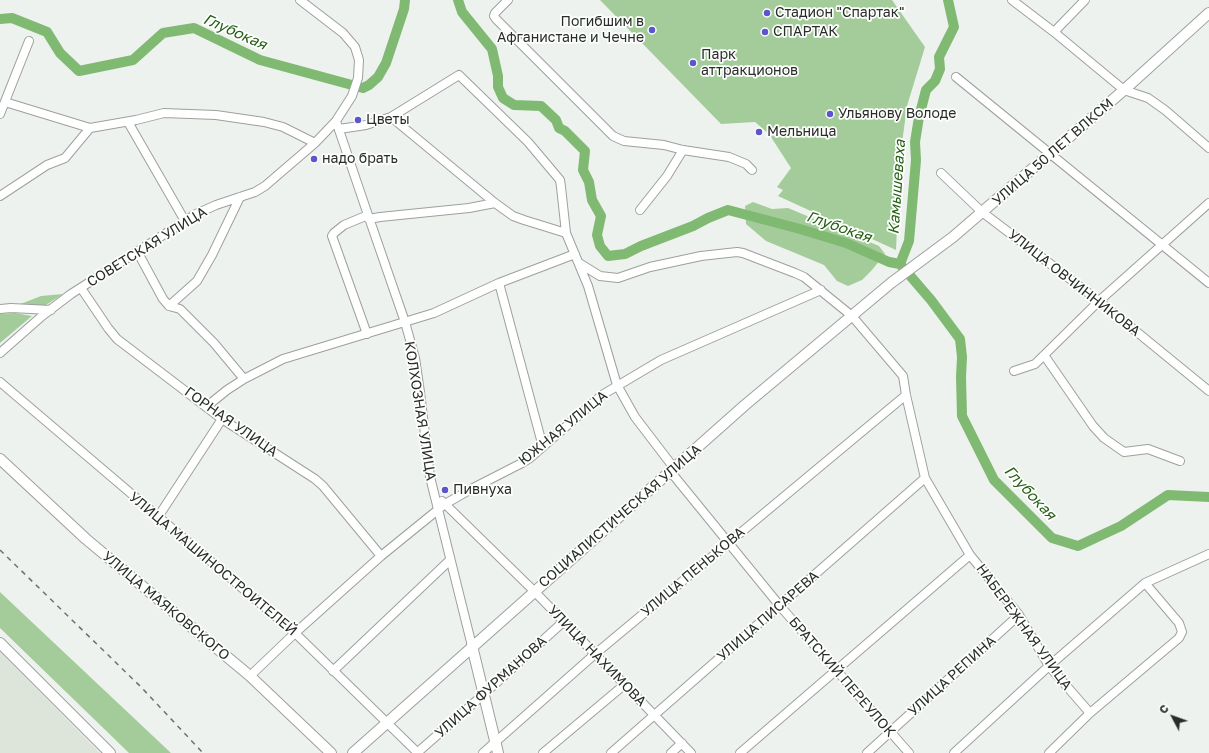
<!DOCTYPE html>
<html>
<head>
<meta charset="utf-8">
<style>
  body { margin:0 }
  #map { position:relative; width:1209px; height:753px; overflow:hidden; background:#eef2ee; font-family:"Golos Text",sans-serif }
  canvas { display:block }
  .north { position:absolute; left:1153px; top:697px; width:40px; height:40px; -webkit-text-stroke:3px #fcfffc; paint-order:stroke; rotate:311deg; font-size:11px; font-weight:700; line-height:16px; text-align:center; color:#2a2b2a }
  .north::after { content:''; display:block; margin:auto; width:14px; height:18px; background:#2a2b2a; clip-path:polygon(50% 0,100% 100%,50% 72%,0 100%) }
</style>
</head>
<body>
<div id="map">
<canvas width="1209" height="753"></canvas>
<div class="north">С</div>
</div>
<script>
const g = document.querySelector('canvas').getContext('2d');
g.lineJoin = 'round';
function fillPath(path, color) { g.fillStyle = color; g.fill(path, 'evenodd'); }
const poly = rows => new Path2D(rows.map(r => 'M' + r).join(''));
function trace(path, color, width, dash) { g.strokeStyle = color; g.lineWidth = width; g.lineCap = dash ? 'butt' : 'round'; g.setLineDash(dash || []); g.stroke(path); }
function drawText(font, color, halo, rows, align = 'center') {
  g.font = font + ' "Golos Text",sans-serif'; g.lineWidth = 3.5; g.setLineDash([]); g.textBaseline = 'middle'; g.strokeStyle = halo; g.fillStyle = color; for (const [text, x, y, turn = 0] of rows) {
    g.save(); g.translate(x, y); g.rotate((+turn || 0) * Math.PI / 180); g.textAlign = isNaN(turn) ? turn : align; if (halo) g.strokeText(text, 0, 0); g.fillText(text, 0, 0); g.restore();
  }
}
const built = poly([
  [0,652,100,753,0,753]
]);
const green = poly([
  [600,0,892,0,925,47,907,106,900,158,896,250,778,196,783,190,777,187,791,168,769,134,755,122,721,124],
  [753,202,772,209,788,208,879,246,885,254,872,270,862,280,848,286,837,281,824,265,766,241,746,224,745,206],
  [63,294,46,305,18,305,41,296],
  [15,313,32,316,0,343,0,314],
  [0,592,171,753,129,753,0,628]
]);
const river = poly([
  [458,0,462,12,492,49,498,76,498,87,503,98,514,105,541,106,556,120,559,128,565,131,585,151,583,170,589,182,592,200,601,216,597,235,600,246,608,256,625,254,641,246,693,226,708,218,728,210,800,229,846,243,889,262,900,264,931,300,960,339,962,357,961,377,962,416,994,480,1052,538,1078,546,1121,526,1168,495,1209,497],
  [0,19,12,18,47,32,60,53,79,71,133,60,163,33,194,28,260,60,363,88,369,85,378,77,386,63,404,9,405,0],
  [900,264,909,241,916,160,915,142,919,117,926,90,935,81,940,69,939,57,954,27,948,0]
]);
const minor = poly([
  [508,0,495,13,494,16,496,19,613,136,624,141,664,145,683,150,729,157,746,164,752,170],
  [1012,0,1054,32,1124,90,1148,98,1165,110,1209,148],
  [1054,32,1085,0],
  [956,77,1209,283],
  [5,102,90,128],
  [0,114,29,41],
  [391,117,495,203,513,216,524,220,566,233],
  [128,122,185,221],
  [337,124,368,215,405,322,415,358,420,392,430,477,472,646],
  [339,129,366,125,391,117,459,75,528,142,560,180,561,187,566,233,588,286,617,385,635,417,674,468],
  [941,173,982,212,1099,301,1209,391],
  [0,196,47,165,65,158,90,128,136,120,164,113,216,115,264,122,283,127,315,143],
  [640,210,667,176,683,150],
  [369,219,380,217,469,208,495,203],
  [137,251,163,299,169,306,180,309,214,343,244,379],
  [579,263,600,276,618,278,650,267,701,256,737,252,743,253,795,273,804,277,852,316,903,376,906,395,925,478,970,555,1019,615,1049,666,1090,713],
  [499,283,543,447],
  [81,288,108,328,117,339,222,419,315,479,323,486,381,556],
  [169,306,197,281,212,255,240,197],
  [0,309,11,308,51,310],
  [367,334,332,236,334,233,344,225,368,215],
  [0,353,42,316,71,294,196,214,216,205,255,192,265,186,315,143,336,121,352,96,358,78,359,60,355,47,343,33,300,0],
  [1044,355,1093,426,1104,438,1124,452,1148,449,1180,461],
  [1014,371,1035,364,1099,301,1209,203],
  [0,382,295,633,418,753],
  [206,407,227,390,244,379,283,359,434,313,499,283,575,254],
  [670,471,780,606,909,753],
  [442,501,534,591,691,753],
  [158,517,222,419],
  [333,671,450,560],
  [250,676,295,633,381,556,445,504,473,488,522,463,530,458,602,395,661,360,821,290],
  [418,752,484,694,563,622],
  [483,753,595,654,906,395],
  [543,753,624,685],
  [611,753,925,478],
  [671,753,682,743],
  [740,753,970,555],
  [867,753,1019,615],
  [954,753,1049,666,1145,583,1209,554],
  [1049,753,1090,713,1179,638,1182,632,1179,623,1145,583]
]);
const major = poly([
  [0,459,86,539,250,676,331,753],
  [0,643,110,753],
  [472,646,498,753],
  [353,753,745,405,891,283,953,237,982,212,1124,90,1209,13]
]);
const rail = poly([
  [0,550,141,687,203,753]
]);
const markers = [
  [767,13,4,"#5c55cd"],
  [652,30,4,"#5c55cd"],
  [765,32,4,"#5c55cd"],
  [693,63,4,"#5c55cd"],
  [830,114,4,"#5c55cd"],
  [358,120,4,"#5c55cd"],
  [759,132,4,"#5c55cd"],
  [314,159,4,"#5c55cd"],
  [445,490,4,"#5c55cd"]
];
const poiNames = [
  ["Стадион \"Спартак\"",775,13],
  ["Погибшим в",644,22,"right"],
  ["Афганистане и Чечне",644,38,"right"],
  ["СПАРТАК",773,32],
  ["Парк",701,55],
  ["аттракционов",701,71],
  ["Ульянову Володе",838,114],
  ["Цветы",366,120],
  ["Мельница",767,132],
  ["надо брать",322,159],
  ["Пивнуха",453,490]
];
const streetNames = [
  ["УЛИЦА 50 ЛЕТ ВЛКСМ",1053,152,-41],
  ["СОВЕТСКАЯ УЛИЦА",147,247,-32],
  ["УЛИЦА ОВЧИННИКОВА",1074,283,38],
  ["КОЛХОЗНАЯ УЛИЦА",420,411,81],
  ["ГОРНАЯ УЛИЦА",231,422,35],
  ["ЮЖНАЯ УЛИЦА",563,428,-39],
  ["СОЦИАЛИСТИЧЕСКАЯ УЛИЦА",620,516,-41],
  ["УЛИЦА МАШИНОСТРОИТЕЛЕЙ",213,564,40],
  ["УЛИЦА ПЕНЬКОВА",693,572,-40],
  ["УЛИЦА МАЯКОВСКОГО",166,606,40],
  ["УЛИЦА ПИСАРЕВА",768,616,-41],
  ["НАБЕРЕЖНАЯ УЛИЦА",1024,627,54],
  ["УЛИЦА НАХИМОВА",597,656,46],
  ["УЛИЦА РЕПИНА",952,676,-42],
  ["БРАТСКИЙ ПЕРЕУЛОК",842,677,49],
  ["УЛИЦА ФУРМАНОВА",491,687,-42]
];
const waterNames = [
  ["Глубокая",235,32,24],
  ["Камышеваха",897,187,-86],
  ["Глубокая",839,227,19],
  ["Глубокая",1030,493,47]
];
fillPath(built, '#dde5db');
fillPath(green, '#a4cc9a');
trace(river, '#80ba72', 10);
trace(minor, '#9da09d', 10);
trace(major, '#9da09d', 12);
trace(minor, '#fff', 8);
trace(major, '#fff', 10);
trace(rail, '#6e706e', 1.5, [5, 5]);
for (const [x, y, r, color] of markers) { const dot = new Path2D(); dot.arc(x, y, r, 0, 2 * Math.PI); g.fillStyle = color; g.fill(dot); trace(dot, '#fcfffc', 1.5); }
drawText('14px', '#2a2b2a', '#fcfffc', poiNames, 'left');
drawText('14px', '#2a2b2a', '#fcfffc', streetNames);
drawText('italic 15px', '#275d16', '#fcfffc', waterNames);
</script>
</body>
</html>
